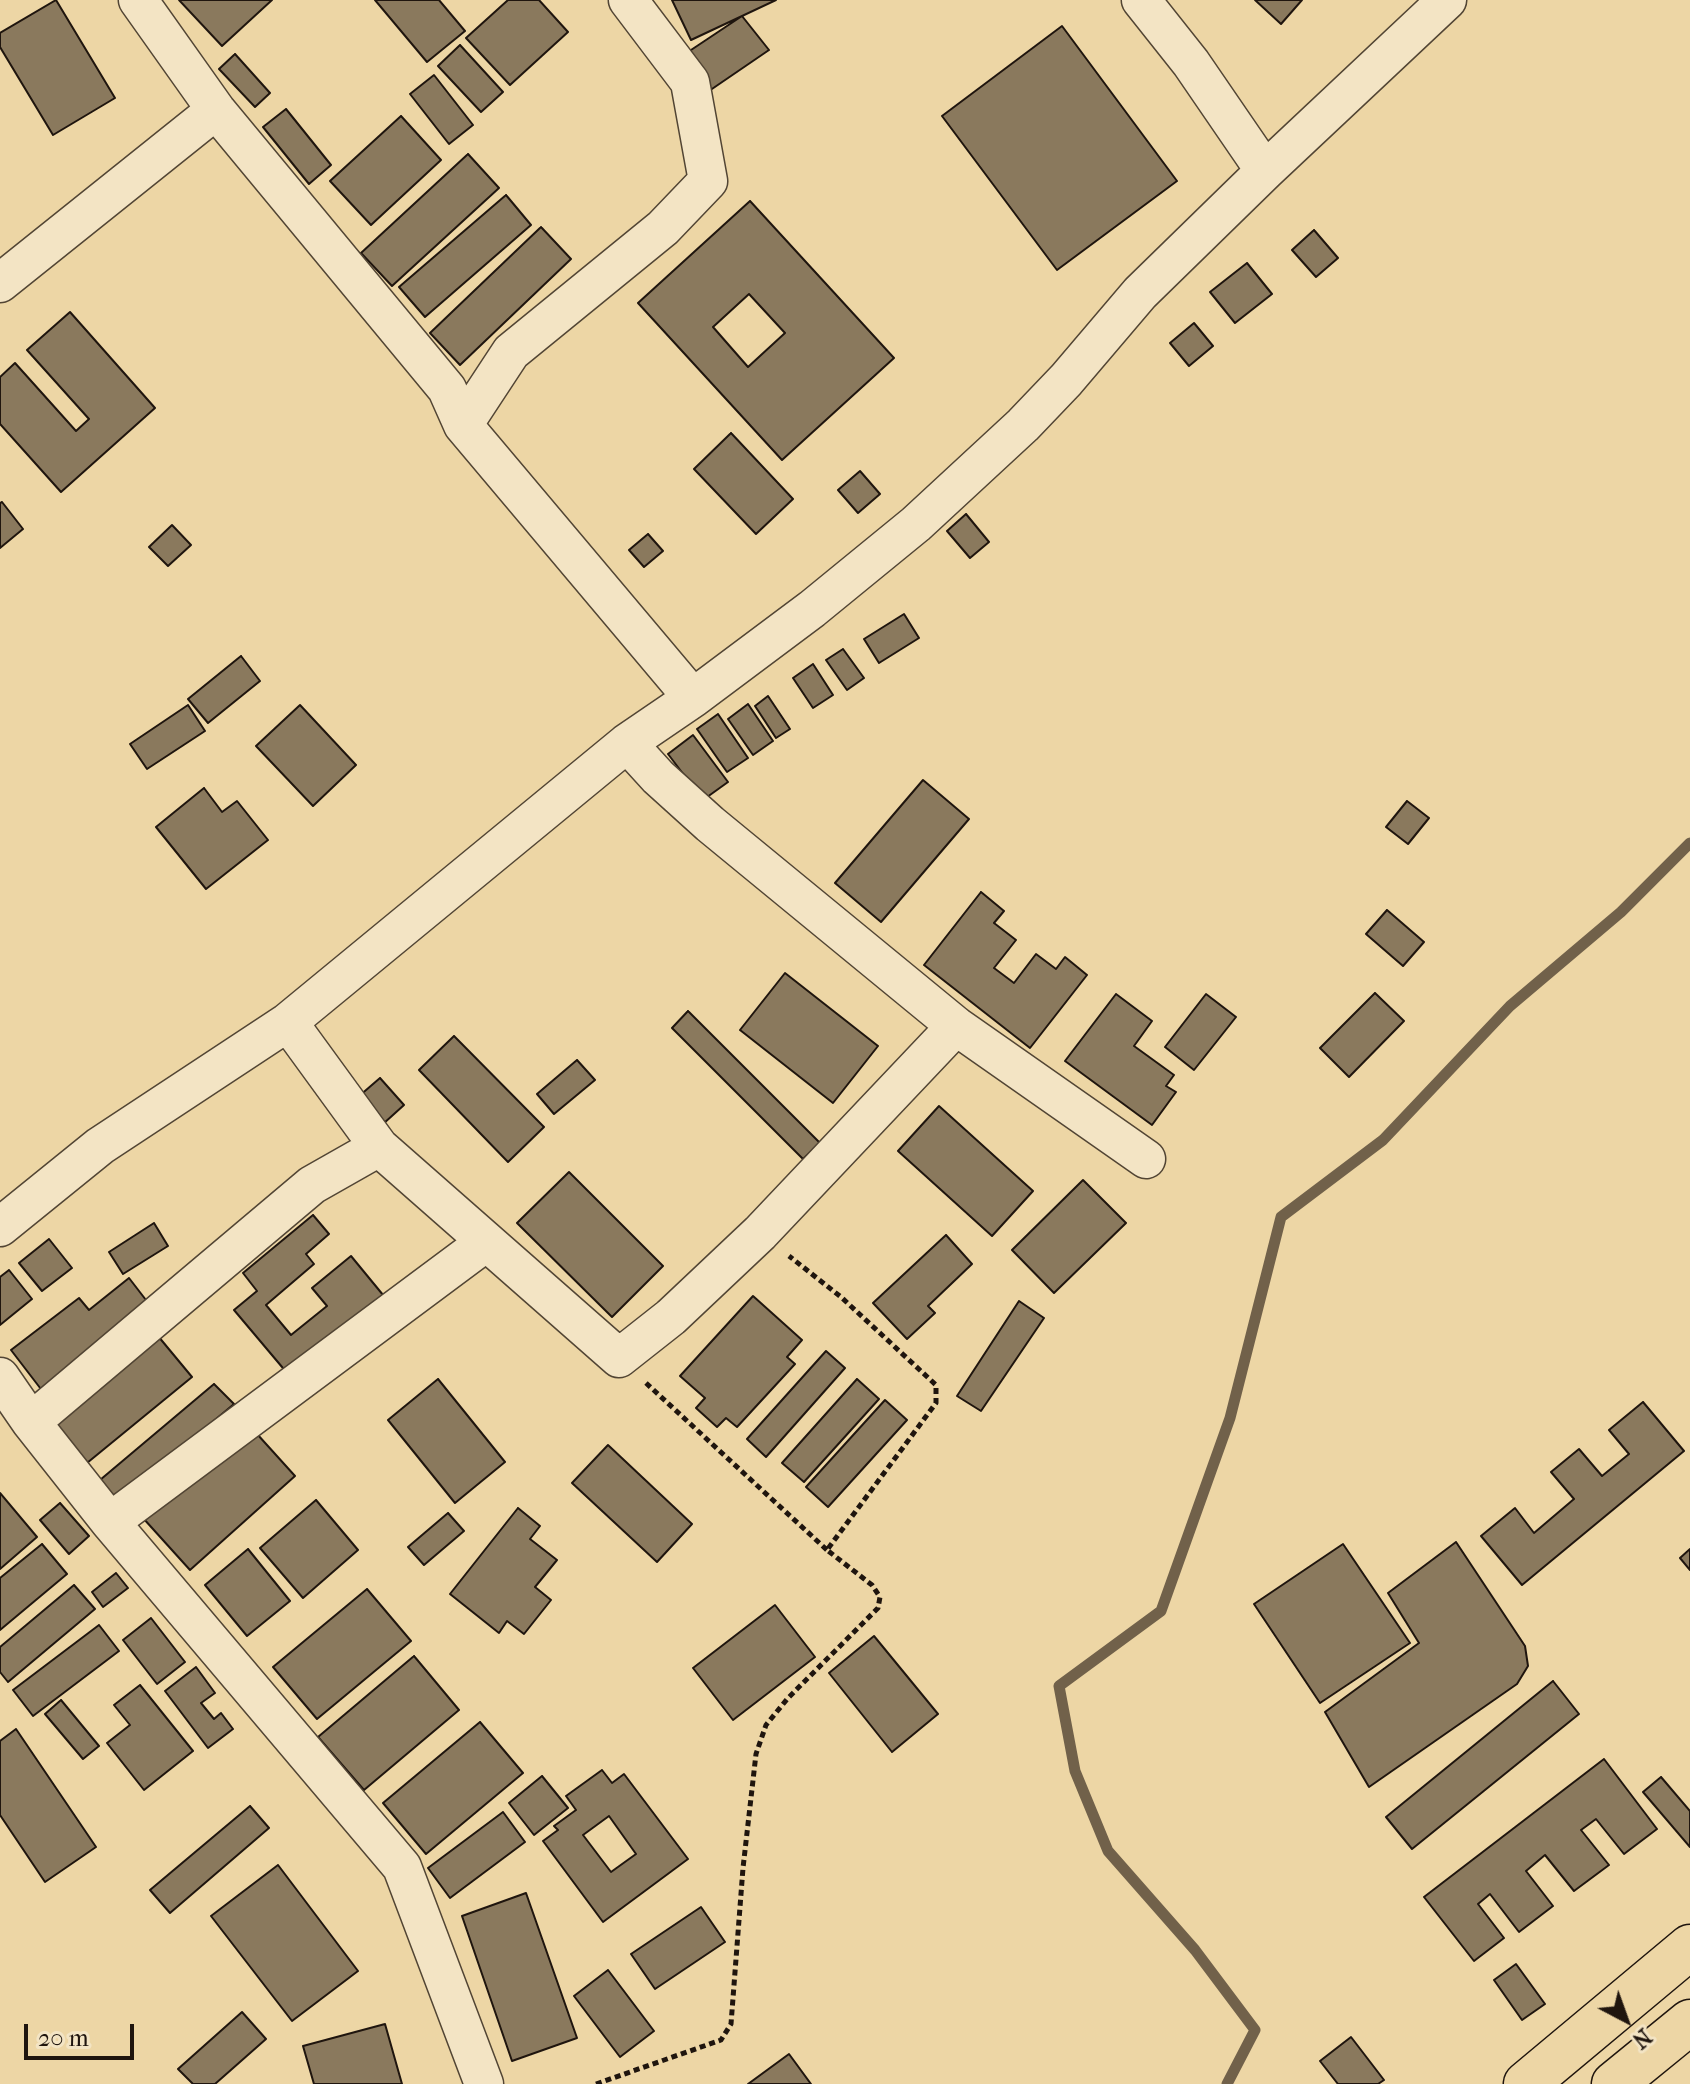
<!DOCTYPE html>
<html>
<head>
<meta charset="utf-8">
<style>
  body { margin:0 }
  #map { position:relative; width:1690px; height:2084px; overflow:hidden; background:#edd6a5; font-family:"IM FELL French Canon",serif }
  canvas { display:block }
  .north { position:absolute; left:1586px; top:1980px; width:80px; height:80px; -webkit-text-stroke:6px #f3e4c4; paint-order:stroke; rotate:139deg; font-size:22px; font-weight:700; line-height:32px; text-align:center; color:#1f150e }
  .north::after { content:''; display:block; margin:auto; width:28px; height:36px; background:#1f150e; clip-path:polygon(50% 0,100% 100%,50% 72%,0 100%) }
  .scale { position:absolute; left:24px; top:2024px; width:110px; height:36px; box-sizing:border-box; border:4px solid #1f150e; border-top:0; padding-left:10px; font-size:24px; line-height:28px; white-space:nowrap; color:#1f150e; -webkit-text-stroke:6px #f3e4c4; paint-order:stroke }
</style>
</head>
<body>
<div id="map">
<canvas width="1690" height="2084"></canvas>
<div class="north">N</div>
<div class="scale">20 m</div>
</div>
<script>
const g = document.querySelector('canvas').getContext('2d');
g.lineJoin = 'round';
const poly = rows => new Path2D(rows.map(r => 'M' + r).join(''));
function trace(path, color, width, dash) { g.strokeStyle = color; g.lineWidth = width; g.lineCap = dash ? 'butt' : 'round'; g.setLineDash(dash || []); g.stroke(path); }
function fillPath(path, color) { g.fillStyle = color; g.fill(path, 'evenodd'); }
const stream = poly([
  [1227,2084,1255,2030,1195,1950,1108,1851,1075,1771,1059,1686,1161,1611,1230,1418,1281,1217,1383,1140,1510,1006,1621,912,1690,843]
]);
const building = poly([
  [56,0,115,98,53,135,0,47,0,33,56,0],
  [179,0,272,0,222,46,179,0],
  [375,0,439,0,465,31,427,62,375,0],
  [508,0,539,0,568,32,510,85,466,38,508,0],
  [672,0,776,0,691,40,672,0],
  [1255,0,1302,0,1281,24,1255,0],
  [742,16,769,50,709,91,682,56,742,16],
  [1062,26,1177,181,1057,270,942,116,1062,26],
  [460,45,503,92,481,112,438,66,460,45],
  [235,54,270,93,255,107,219,69,235,54],
  [434,75,473,125,449,144,410,94,434,75],
  [286,109,331,165,309,184,263,127,286,109],
  [401,116,441,160,371,225,330,181,401,116],
  [468,154,499,188,392,286,361,253,468,154],
  [506,195,531,225,425,317,399,287,506,195],
  [750,201,894,358,782,460,638,303,750,201],
  [749,294,785,333,748,367,713,327,749,294],
  [541,227,571,259,460,365,430,333,541,227],
  [1314,230,1338,258,1316,277,1292,250,1314,230],
  [1247,263,1272,294,1235,323,1210,292,1247,263],
  [70,312,155,408,61,492,0,424,0,377,15,363,76,431,89,419,27,350,70,312],
  [1194,323,1213,346,1189,366,1170,343,1194,323],
  [731,433,793,499,756,534,694,469,731,433],
  [860,471,880,494,858,513,838,490,860,471],
  [2,502,23,529,0,548,0,503,2,502],
  [966,514,989,542,970,558,947,531,966,514],
  [172,525,191,545,168,566,149,547,172,525],
  [648,534,663,551,644,567,629,550,648,534],
  [904,614,919,638,879,663,864,639,904,614],
  [843,649,864,678,847,690,826,660,843,649],
  [241,656,260,681,208,723,188,699,241,656],
  [813,664,833,695,813,708,793,678,813,664],
  [768,696,790,729,776,738,755,706,768,696],
  [748,704,773,741,753,755,728,719,748,704],
  [188,705,205,731,147,769,130,744,188,705],
  [300,705,356,765,313,806,256,746,300,705],
  [718,714,748,758,727,772,697,729,718,714],
  [693,735,728,782,703,800,668,754,693,735],
  [923,780,969,819,881,922,835,883,923,780],
  [204,788,222,812,237,801,268,840,206,889,156,827,204,788],
  [1407,801,1429,818,1408,844,1386,827,1407,801],
  [981,892,1004,911,994,923,1016,940,994,968,1014,983,1036,954,1056,969,1065,957,1087,975,1030,1048,924,965,981,892],
  [1387,910,1424,942,1403,966,1366,934,1387,910],
  [785,973,878,1046,833,1103,740,1030,785,973],
  [1375,993,1404,1021,1349,1077,1320,1048,1375,993],
  [1116,994,1152,1021,1134,1046,1174,1075,1166,1086,1176,1092,1152,1125,1065,1061,1116,994],
  [1206,994,1236,1017,1194,1070,1165,1047,1206,994],
  [688,1011,820,1143,803,1159,672,1028,688,1011],
  [454,1036,544,1127,508,1162,419,1070,454,1036],
  [577,1060,595,1080,554,1114,537,1094,577,1060],
  [380,1078,404,1105,383,1124,358,1097,380,1078],
  [939,1106,1033,1191,992,1236,898,1151,939,1106],
  [569,1172,663,1266,612,1317,517,1223,569,1172],
  [1083,1180,1126,1223,1054,1293,1012,1250,1083,1180],
  [313,1215,329,1234,306,1254,314,1264,266,1305,291,1335,327,1306,312,1288,351,1256,388,1301,293,1380,234,1310,257,1291,243,1273,313,1215],
  [154,1223,168,1246,123,1274,109,1252,154,1223],
  [946,1235,972,1264,928,1306,935,1313,907,1339,873,1303,946,1235],
  [49,1239,72,1268,42,1291,19,1263,49,1239],
  [9,1270,32,1299,0,1325,0,1277,9,1270],
  [129,1278,156,1313,47,1397,11,1350,79,1298,89,1310,129,1278],
  [753,1296,802,1340,787,1357,795,1364,737,1427,726,1418,717,1427,696,1408,705,1398,680,1376,753,1296],
  [1019,1301,1044,1318,981,1411,957,1396,1019,1301],
  [158,1336,192,1377,87,1463,53,1423,158,1336],
  [826,1351,845,1368,766,1457,747,1439,826,1351],
  [438,1379,505,1462,455,1503,388,1420,438,1379],
  [857,1379,879,1399,804,1482,782,1463,857,1379],
  [214,1384,234,1404,117,1502,100,1480,214,1384],
  [885,1400,907,1420,828,1507,806,1487,885,1400],
  [1643,1402,1684,1451,1522,1585,1481,1536,1515,1508,1534,1533,1574,1499,1551,1472,1579,1449,1602,1476,1629,1454,1609,1430,1643,1402],
  [248,1424,295,1476,190,1570,143,1518,248,1424],
  [608,1445,692,1524,657,1562,572,1483,608,1445],
  [0,1493,37,1537,0,1569,0,1493],
  [316,1500,358,1550,303,1598,260,1548,316,1500],
  [60,1503,89,1536,69,1554,40,1520,60,1503],
  [518,1508,540,1526,530,1539,557,1560,535,1587,551,1600,524,1634,507,1621,499,1633,450,1594,518,1508],
  [448,1513,464,1531,424,1565,408,1547,448,1513],
  [1456,1542,1525,1646,1528,1666,1517,1684,1369,1787,1325,1712,1419,1643,1388,1593,1456,1542],
  [42,1544,67,1574,0,1630,0,1578,42,1544],
  [1343,1544,1410,1643,1320,1703,1254,1604,1343,1544],
  [248,1549,290,1601,247,1636,205,1585,248,1549],
  [1690,1549,1690,1570,1680,1558,1690,1549],
  [116,1573,128,1588,103,1607,92,1592,116,1573],
  [74,1585,95,1609,8,1682,0,1672,0,1647,74,1585],
  [367,1589,411,1641,317,1719,273,1667,367,1589],
  [775,1605,815,1657,733,1720,693,1668,775,1605],
  [151,1618,185,1662,157,1684,123,1640,151,1618],
  [99,1625,119,1651,33,1716,13,1690,99,1625],
  [874,1636,938,1714,892,1752,829,1673,874,1636],
  [414,1656,459,1710,364,1790,318,1737,414,1656],
  [196,1667,215,1693,201,1703,214,1719,221,1713,233,1729,208,1748,165,1691,196,1667],
  [1553,1681,1579,1714,1412,1849,1386,1817,1553,1681],
  [140,1685,193,1751,144,1790,107,1743,130,1725,114,1705,140,1685],
  [61,1700,99,1746,83,1759,45,1714,61,1700],
  [480,1722,523,1773,426,1854,383,1803,480,1722],
  [16,1729,96,1847,45,1882,0,1815,0,1741,16,1729],
  [1604,1759,1657,1829,1624,1854,1596,1819,1581,1830,1609,1865,1574,1891,1545,1855,1526,1871,1553,1906,1519,1932,1490,1894,1478,1904,1504,1938,1474,1961,1424,1897,1604,1759],
  [602,1770,612,1783,624,1774,688,1859,603,1922,543,1841,558,1830,554,1826,576,1810,566,1796,602,1770],
  [609,1816,636,1854,611,1872,583,1835,609,1816],
  [542,1776,568,1808,534,1835,509,1803,542,1776],
  [1661,1777,1690,1811,1690,1847,1643,1792,1661,1777],
  [250,1806,269,1828,170,1913,150,1890,250,1806],
  [503,1812,525,1842,450,1898,428,1868,503,1812],
  [278,1865,358,1971,292,2021,211,1916,278,1865],
  [526,1893,577,2038,512,2061,462,1916,526,1893],
  [701,1907,725,1942,655,1989,631,1954,701,1907],
  [1516,1964,1545,2004,1522,2020,1494,1980,1516,1964],
  [608,1970,654,2031,620,2057,574,1996,608,1970],
  [242,2012,266,2039,215,2084,193,2084,178,2069,242,2012],
  [385,2024,402,2084,314,2084,303,2046,385,2024],
  [1351,2037,1384,2080,1378,2084,1338,2084,1320,2061,1351,2037],
  [789,2054,811,2084,748,2084,789,2054]
]);
const path = poly([
  [646,1383,827,1550],
  [596,2084,721,2040,731,2024,743,1868,756,1754,766,1725,788,1698,878,1608,880,1597,872,1585,827,1550,936,1403,936,1385,841,1297,789,1256]
]);
const street = poly([
  [138,0,216,110,447,389,463,425,693,698],
  [1141,0,1191,63,1265,171],
  [0,283,216,110],
  [463,425,511,352,663,228,708,181,690,82,628,0],
  [627,743,658,777,710,824,956,1026,1146,1159],
  [288,1022,379,1147,619,1358,671,1317,760,1233,956,1026],
  [0,1227,100,1146,288,1022,627,743,693,698,812,609,916,524,1023,425,1066,380,1140,293,1265,171,1447,0],
  [0,1377,31,1422,110,1522,402,1867,484,2084],
  [31,1422,312,1185,379,1147],
  [110,1522,486,1242]
]);
const primary = poly([
  [1526,2084,1690,1947],
  [1614,2084,1690,2022]
]);
trace(stream, '#71614a', 11);
fillPath(building, '#8a795d');
trace(building, '#1f150e', 2);
trace(street, '#524534', 41);
trace(primary, '#1f150e', 47);
trace(path, '#1f150e', 5, [6, 4]);
trace(street, '#f3e4c4', 38);
trace(primary, '#edd6a5', 44);
</script>
</body>
</html>
